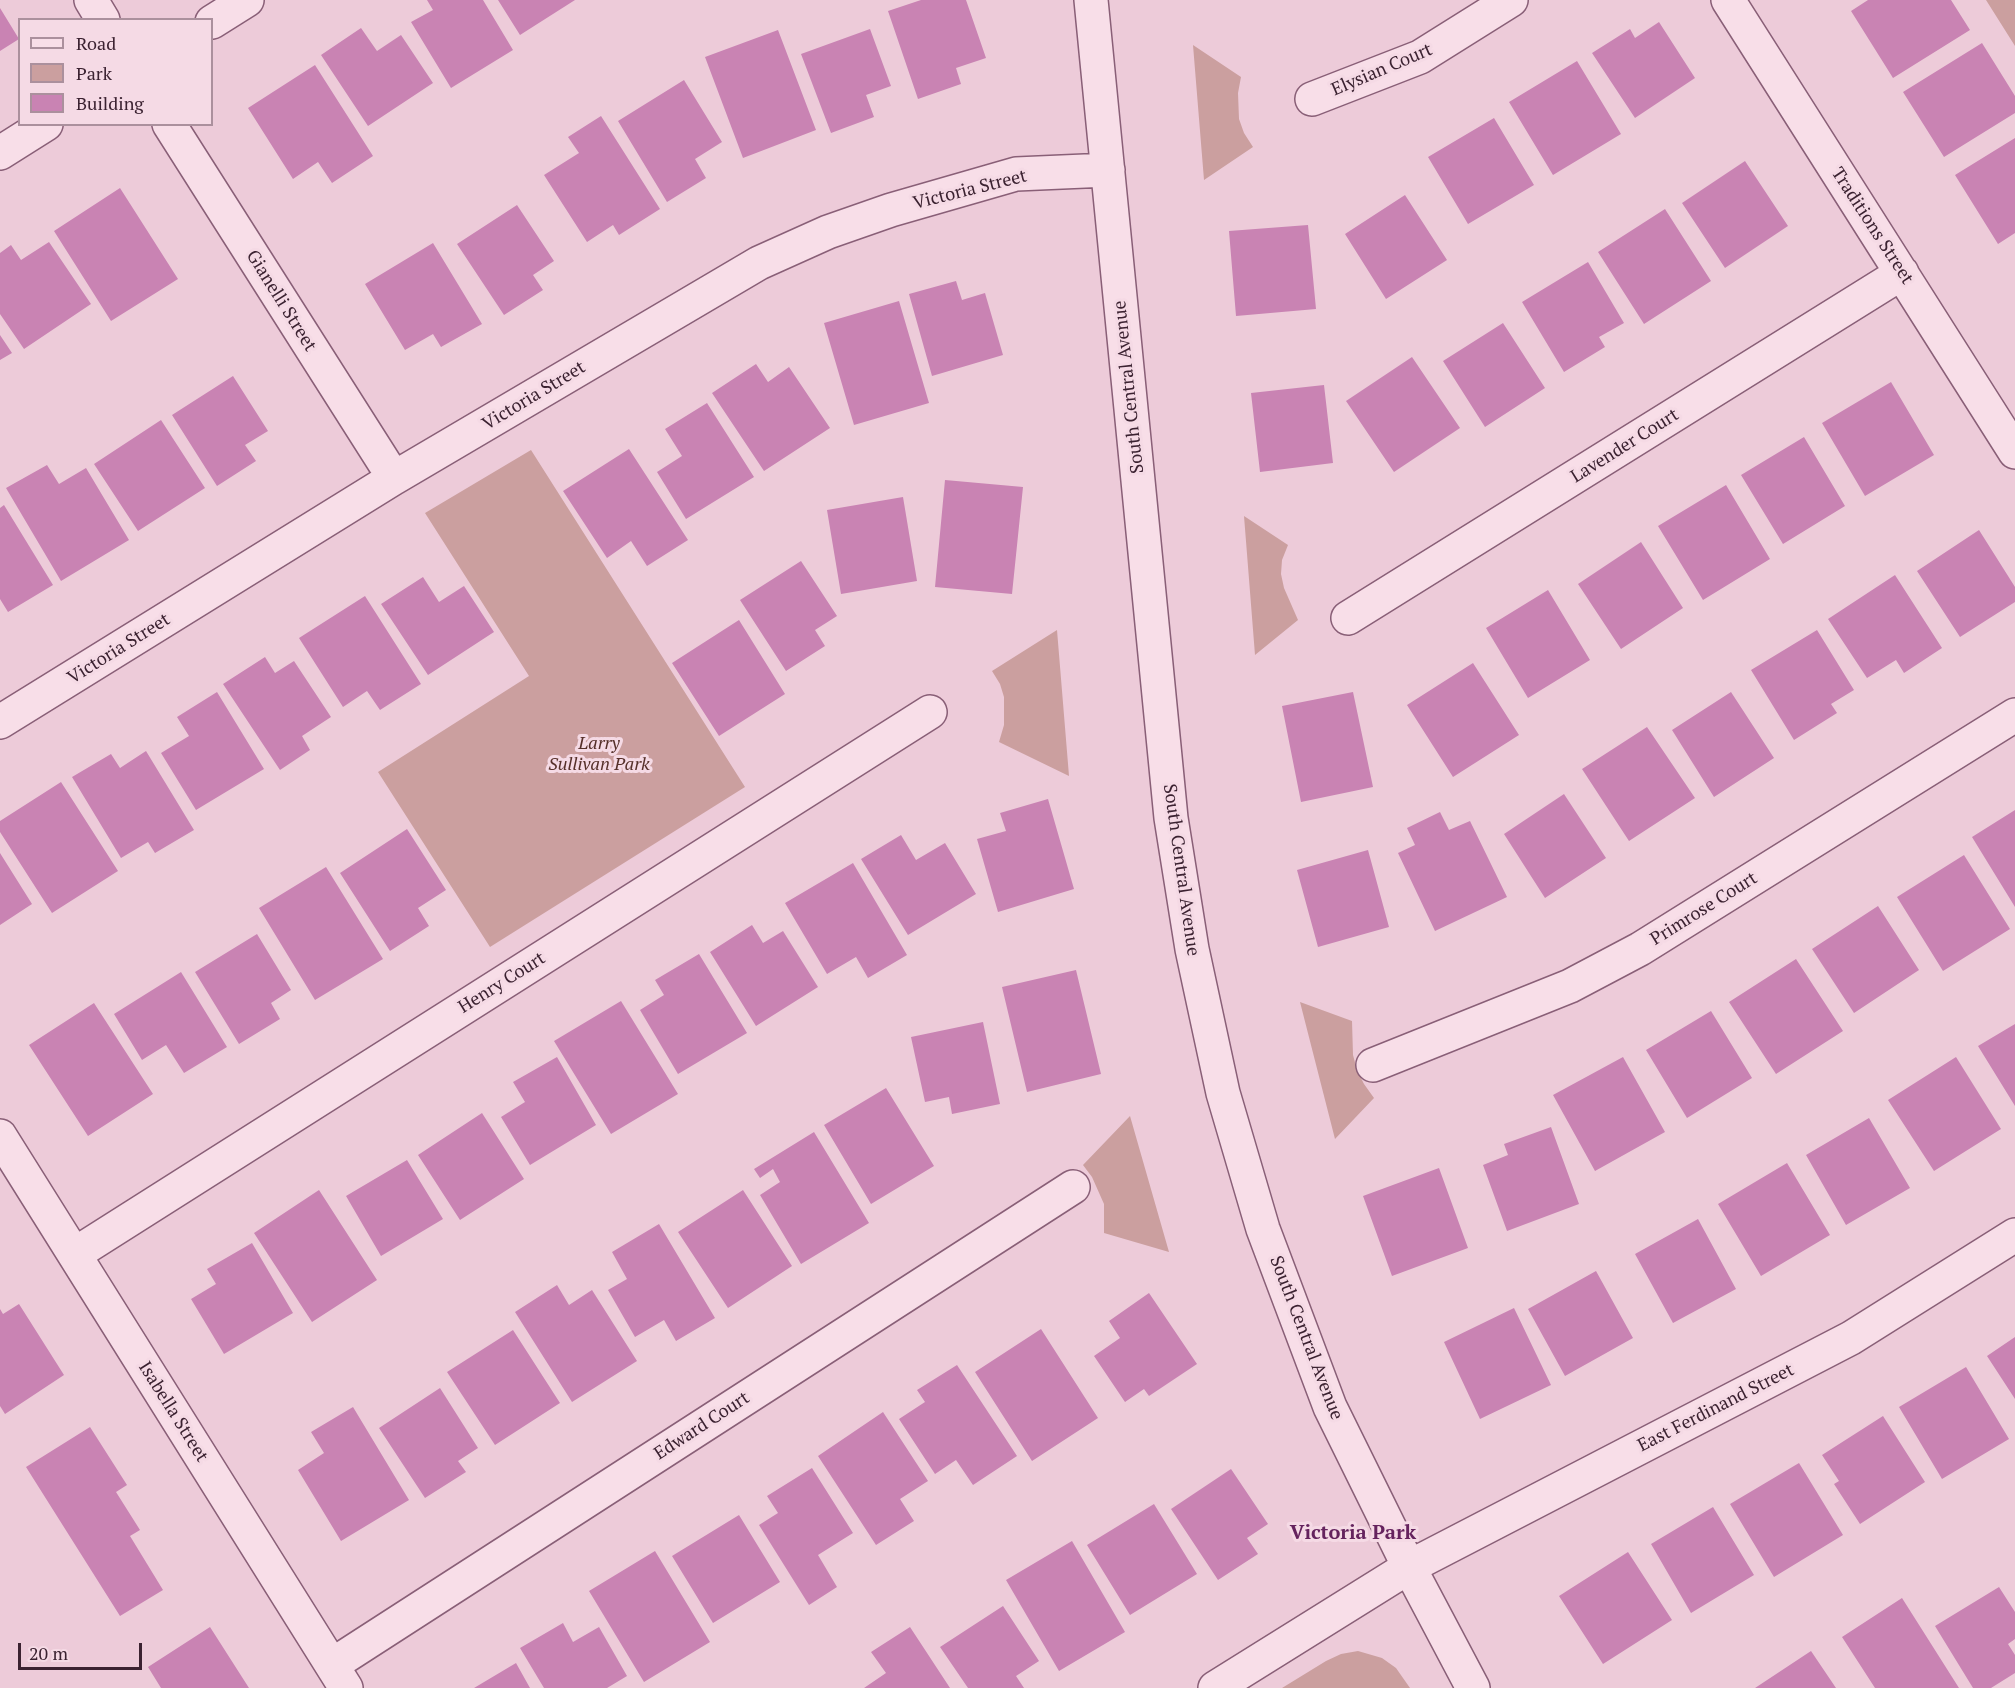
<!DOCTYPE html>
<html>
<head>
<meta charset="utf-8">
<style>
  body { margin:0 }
  #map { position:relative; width:2015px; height:1688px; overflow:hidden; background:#edcbd9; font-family:"PT Serif",serif }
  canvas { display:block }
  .legend { position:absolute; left:18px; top:18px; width:195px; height:108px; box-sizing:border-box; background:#f5dae5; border:2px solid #ab909d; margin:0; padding:8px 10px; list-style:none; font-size:18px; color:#3b2231 }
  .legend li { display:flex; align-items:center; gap:12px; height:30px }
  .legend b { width:30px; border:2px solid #ab909d }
  .scale { position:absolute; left:18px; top:1643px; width:124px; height:27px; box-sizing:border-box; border:3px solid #3b2231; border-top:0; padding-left:8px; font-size:18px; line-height:21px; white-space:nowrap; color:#3b2231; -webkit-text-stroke:4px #f5dae5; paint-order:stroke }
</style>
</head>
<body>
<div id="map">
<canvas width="2015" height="1688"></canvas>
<ul class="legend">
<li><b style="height:8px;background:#f8dee8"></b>Road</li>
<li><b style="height:16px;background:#cb9f9f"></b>Park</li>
<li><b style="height:16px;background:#c983b3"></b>Building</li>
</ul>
<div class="scale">20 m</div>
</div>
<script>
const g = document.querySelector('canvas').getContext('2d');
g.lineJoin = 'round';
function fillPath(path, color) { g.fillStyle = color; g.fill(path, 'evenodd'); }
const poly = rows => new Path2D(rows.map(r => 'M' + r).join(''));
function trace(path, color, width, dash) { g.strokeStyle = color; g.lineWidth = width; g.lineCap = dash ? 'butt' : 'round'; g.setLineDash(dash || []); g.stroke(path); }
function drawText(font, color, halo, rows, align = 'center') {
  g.font = font + ' "PT Serif",serif'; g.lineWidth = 6; g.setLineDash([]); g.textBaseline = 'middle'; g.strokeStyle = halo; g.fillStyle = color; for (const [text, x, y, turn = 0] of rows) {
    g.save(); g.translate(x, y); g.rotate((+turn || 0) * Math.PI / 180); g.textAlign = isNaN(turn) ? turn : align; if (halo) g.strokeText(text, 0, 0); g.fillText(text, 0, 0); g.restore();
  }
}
const green = poly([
  [1986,0,2015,0,2015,46],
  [1193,45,1241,77,1238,93,1239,119,1244,133,1253,147,1204,180],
  [531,450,745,787,490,947,378,772,529,676,425,513],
  [1244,516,1288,545,1282,560,1281,574,1284,588,1298,620,1255,655],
  [1057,630,1069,776,999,742,1004,725,1004,697,1000,684,992,671],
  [1300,1002,1352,1021,1353,1055,1357,1070,1364,1084,1374,1098,1335,1139],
  [1130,1116,1169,1252,1104,1233,1104,1204,1092,1177,1083,1165],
  [1358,1651,1382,1658,1396,1668,1410,1688,1282,1688,1326,1661,1341,1654]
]);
const building = poly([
  [427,0,483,0,513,50,451,88,411,22,433,10],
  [498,0,575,0,520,35],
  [921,0,966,0,986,58,956,68,961,84,918,99,888,11],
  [1868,0,1951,0,1970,30,1893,78,1851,11],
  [0,8,19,39,0,51],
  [1659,22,1695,78,1635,118,1592,53,1630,29,1635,38],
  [361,28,377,51,401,35,433,83,368,126,321,55],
  [870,29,891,86,866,95,874,117,831,133,801,54],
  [778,30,816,130,743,158,705,57],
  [1982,43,2015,96,2015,113,1944,157,1903,92],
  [1577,61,1621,134,1553,175,1509,102],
  [315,65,373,156,332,183,318,162,293,179,248,108],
  [684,80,722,142,695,159,706,178,667,202,618,121],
  [601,116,660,209,619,235,613,225,587,242,544,175,579,153,568,137],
  [1494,118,1534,185,1468,224,1428,157],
  [2015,138,2015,233,1998,244,1955,175],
  [1745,161,1788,226,1725,268,1682,203],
  [120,188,178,279,111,321,54,231],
  [1405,195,1447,260,1386,299,1345,234],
  [517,205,554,261,533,275,543,290,504,315,457,244],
  [1665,209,1711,281,1644,324,1598,252],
  [1308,225,1316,309,1236,316,1229,231],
  [49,242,91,304,24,349,0,314,0,253,11,245,21,260],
  [433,243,482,324,441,347,433,334,405,350,365,284],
  [1588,262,1624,323,1599,337,1605,347,1564,372,1522,302],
  [956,281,962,300,985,293,1003,355,932,376,909,294],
  [899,301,929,403,854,425,824,323],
  [1503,323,1545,388,1485,427,1443,361],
  [0,335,12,353,0,360],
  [1412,357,1460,428,1394,472,1346,401],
  [756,364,768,382,789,367,830,428,764,471,712,393],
  [233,376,268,431,245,445,256,461,217,486,172,415],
  [1891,382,1934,455,1865,496,1822,423],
  [1324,385,1333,463,1260,472,1251,393],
  [707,403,754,477,686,519,657,472,682,456,665,429],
  [161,420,205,488,138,531,94,464],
  [1804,437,1845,506,1783,544,1741,475],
  [629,449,688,540,647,566,631,541,607,558,563,491],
  [47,465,59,484,86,468,129,540,61,581,6,488],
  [945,480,1023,487,1012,594,935,587],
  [1726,485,1770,559,1703,600,1658,526],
  [903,497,917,581,841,594,827,510],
  [4,505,53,585,8,612,0,599,0,508],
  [1979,530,2015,587,2015,602,1960,637,1917,571],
  [1641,542,1683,608,1621,649,1578,584],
  [801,561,837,616,815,630,825,646,786,671,740,600],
  [1895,575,1942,648,1904,673,1896,660,1867,678,1828,619],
  [423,577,439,602,464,586,494,632,428,675,381,604],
  [1548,590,1590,660,1528,698,1486,628],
  [365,596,421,684,380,710,367,691,343,707,299,638],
  [739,620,785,694,719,736,672,663],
  [1817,630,1854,690,1831,704,1837,713,1794,740,1751,670],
  [265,657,275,673,294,661,331,717,302,736,310,750,280,770,223,684],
  [1473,663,1519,735,1453,777,1407,705],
  [217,692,264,769,196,810,161,753,189,736,177,717],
  [1353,692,1373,787,1301,802,1282,706],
  [1731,692,1774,758,1714,797,1672,730],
  [1647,727,1695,798,1629,841,1582,769],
  [146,751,194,830,155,853,148,842,121,858,72,777,111,754,120,768],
  [61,782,118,871,52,913,0,832,0,821],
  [1564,794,1606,858,1545,898,1504,834],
  [1048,799,1074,889,998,912,977,839,1006,831,1000,813],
  [2015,810,2015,907,1972,837],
  [1440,812,1449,830,1470,821,1507,897,1435,931,1398,853,1415,845,1407,828],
  [407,829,446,890,418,908,429,926,390,951,340,873],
  [901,835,916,860,945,843,976,894,908,935,861,859],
  [1368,850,1389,927,1318,947,1297,870],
  [0,853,32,904,0,925],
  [1964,855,2010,929,1943,971,1897,897],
  [853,863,907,955,868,978,856,957,827,974,785,903],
  [326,867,383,959,315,1000,259,908],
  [1878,906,1919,970,1854,1013,1812,949],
  [752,925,763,943,783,931,818,987,756,1026,710,952],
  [257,934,291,990,271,1003,280,1019,239,1044,195,972],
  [699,954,747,1033,678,1074,640,1010,664,995,655,980],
  [1796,959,1843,1031,1776,1074,1729,1002],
  [1076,970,1101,1074,1027,1092,1002,987],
  [181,972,227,1047,184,1073,166,1045,142,1060,114,1014],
  [621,1001,678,1094,611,1134,554,1041],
  [94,1003,153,1094,88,1136,29,1045],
  [1711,1011,1752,1078,1687,1118,1646,1050],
  [983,1022,1000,1104,952,1114,949,1097,925,1102,911,1037],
  [2015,1024,2015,1106,1978,1046],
  [557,1057,596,1125,530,1165,501,1117,525,1102,513,1082],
  [1623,1057,1665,1132,1595,1171,1553,1095],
  [1956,1057,2001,1129,1934,1171,1888,1100],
  [886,1088,934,1166,871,1204,824,1125],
  [482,1113,524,1179,460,1220,418,1155],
  [1869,1118,1910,1188,1846,1225,1806,1155],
  [1551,1127,1579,1204,1507,1231,1483,1165,1508,1155,1504,1144],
  [814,1132,869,1223,801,1264,760,1195,780,1182,773,1169,760,1178,754,1169],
  [407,1160,443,1219,381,1256,346,1196],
  [1787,1163,1830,1235,1761,1276,1718,1204],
  [1439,1168,1468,1248,1392,1276,1363,1196],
  [319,1190,377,1280,312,1322,254,1233],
  [743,1190,792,1266,728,1308,678,1232],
  [1698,1219,1736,1289,1673,1323,1635,1254],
  [659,1224,715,1318,676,1341,664,1320,635,1337,608,1290,627,1279,612,1252],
  [252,1243,293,1313,224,1354,191,1299,216,1284,207,1269],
  [1596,1271,1633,1338,1565,1376,1528,1309],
  [557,1285,569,1305,592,1290,637,1361,572,1402,515,1312],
  [1149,1293,1197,1364,1149,1396,1144,1389,1125,1402,1094,1356,1120,1338,1109,1321],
  [19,1304,64,1375,5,1414,0,1406,0,1309,3,1314],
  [1514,1308,1551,1385,1480,1419,1444,1342],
  [1041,1329,1098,1418,1032,1461,975,1372],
  [513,1330,560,1403,495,1445,447,1372],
  [2015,1337,2015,1399,1987,1356],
  [957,1365,1017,1456,973,1485,956,1460,935,1474,899,1419,925,1402,917,1390],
  [1966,1367,2009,1439,1942,1479,1899,1407],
  [440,1388,478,1448,458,1461,466,1472,425,1498,379,1428],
  [353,1407,409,1500,341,1541,298,1470,324,1453,311,1432],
  [883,1412,928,1481,900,1499,914,1521,876,1545,818,1456],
  [1883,1416,1925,1482,1860,1524,1834,1484,1839,1481,1822,1455],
  [90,1427,127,1485,116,1492,140,1530,130,1536,163,1590,120,1616,26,1467],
  [1799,1463,1843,1535,1774,1577,1730,1504],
  [812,1468,853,1533,818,1555,837,1587,809,1605,759,1525,778,1513,767,1496],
  [1231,1469,1268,1524,1247,1538,1258,1554,1218,1580,1171,1509],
  [1154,1504,1197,1574,1130,1615,1087,1545],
  [1713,1507,1754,1575,1691,1613,1651,1544],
  [739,1515,780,1582,713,1623,672,1556],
  [1072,1541,1125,1632,1059,1671,1006,1580],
  [655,1551,710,1642,644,1682,589,1591],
  [1628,1552,1672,1620,1603,1664,1559,1596],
  [1999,1587,2015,1612,2015,1639,2008,1644,2015,1655,2015,1673,1991,1688,1973,1688,1935,1626],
  [1902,1598,1959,1688,1875,1688,1842,1637],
  [1003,1606,1039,1661,1016,1676,1024,1688,968,1688,940,1647],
  [563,1623,573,1642,599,1627,627,1676,607,1688,544,1688,520,1648],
  [210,1627,249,1688,161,1688,148,1667],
  [910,1627,950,1688,864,1688,886,1673,871,1652],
  [1811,1651,1836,1688,1755,1688],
  [516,1663,530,1688,474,1688]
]);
const minor = poly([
  [91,0,103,20],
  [1091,0,1171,818,1192,949,1223,1093,1263,1229,1330,1407,1409,1567,1473,1688],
  [1728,0,2015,452],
  [212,22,247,0],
  [1312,99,1420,57,1511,0],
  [169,124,394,478],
  [0,153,46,124],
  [1348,618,1902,273],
  [0,722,394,478,759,263,828,232,891,210,1016,174,1108,170],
  [1373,1065,1570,986,1640,949,2015,715],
  [0,1136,346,1688],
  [75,1254,930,712],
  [332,1665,1073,1187],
  [1215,1688,1409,1567,1851,1338,2015,1235]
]);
const streetNames = [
  ["Elysian Court",1382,70,-23],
  ["Victoria Street",970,190,-14],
  ["Traditions Street",1872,226,57],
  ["Gianelli Street",281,301,58],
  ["South Central Avenue",1129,387,-96],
  ["Victoria Street",534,396,-31],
  ["Lavender Court",1625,446,-32],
  ["Victoria Street",119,649,-32],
  ["South Central Avenue",1181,870,82],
  ["Primrose Court",1704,909,-32],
  ["Henry Court",502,983,-32],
  ["South Central Avenue",1306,1338,69],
  ["East Ferdinand Street",1716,1408,-27],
  ["Isabella Street",173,1412,58],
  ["Edward Court",702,1426,-33]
];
const parkNames = [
  ["Larry",599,744],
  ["Sullivan Park",599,765]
];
const neighbourhoodNames = [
  ["Victoria Park",1353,1533]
];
fillPath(green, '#cb9f9f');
fillPath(building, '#c983b3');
trace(minor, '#895f77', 36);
trace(minor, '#f8dee8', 33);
drawText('18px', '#3b2231', '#f5dae5', streetNames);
drawText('italic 18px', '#56302a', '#f5dae5', parkNames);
drawText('bold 20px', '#65235e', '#f5dae5', neighbourhoodNames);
</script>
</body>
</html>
